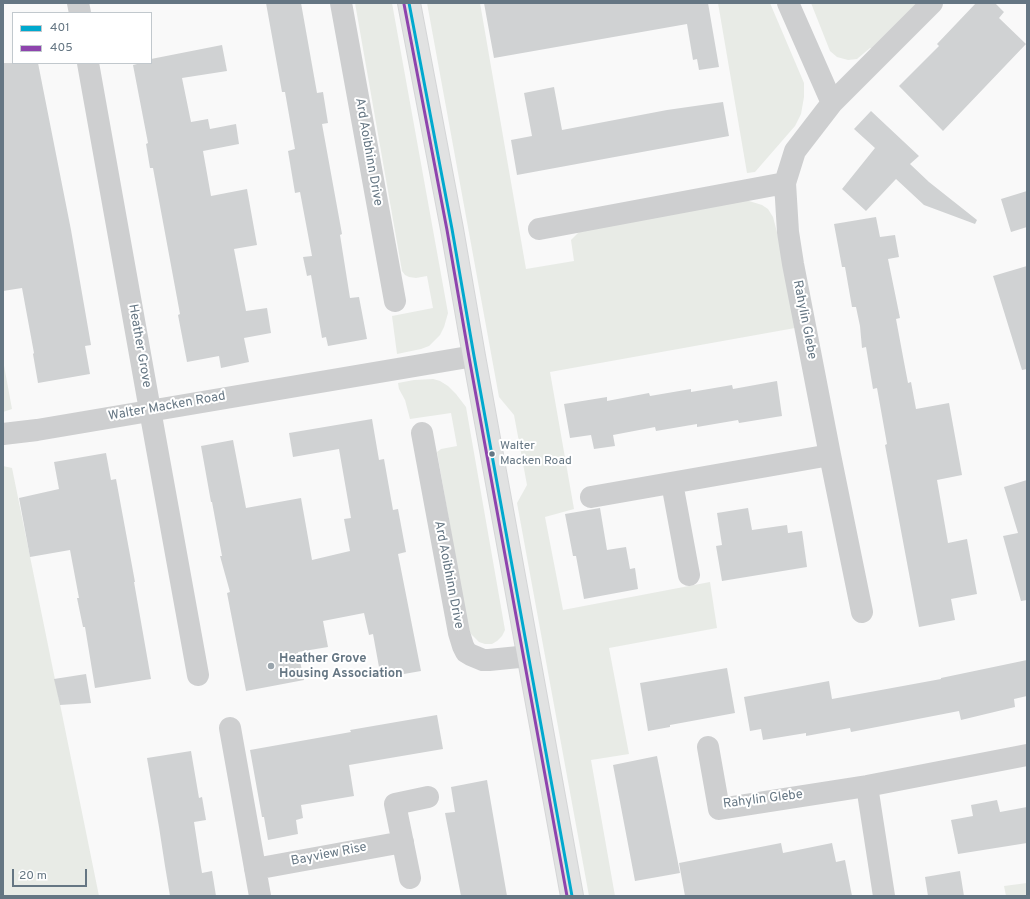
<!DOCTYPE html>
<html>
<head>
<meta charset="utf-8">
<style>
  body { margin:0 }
  #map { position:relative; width:1030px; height:899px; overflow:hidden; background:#f9f9f9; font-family:Overpass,sans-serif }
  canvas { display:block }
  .frame { position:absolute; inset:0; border:4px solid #657683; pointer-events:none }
  .legend { position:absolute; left:12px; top:12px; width:140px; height:52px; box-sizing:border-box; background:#fff; border:1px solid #c1c8cd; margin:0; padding:5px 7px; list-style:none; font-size:12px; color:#657683 }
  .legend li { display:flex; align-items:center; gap:8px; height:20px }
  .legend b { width:20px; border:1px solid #c1c8cd }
  .scale { position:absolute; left:12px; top:869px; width:75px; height:18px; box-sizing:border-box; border:2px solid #657683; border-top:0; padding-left:5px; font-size:12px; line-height:14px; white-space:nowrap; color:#657683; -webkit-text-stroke:3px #fff; paint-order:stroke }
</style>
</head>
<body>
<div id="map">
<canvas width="1030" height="899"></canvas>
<div class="frame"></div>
<ul class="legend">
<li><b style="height:5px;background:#00a9ce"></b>401</li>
<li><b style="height:5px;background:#8e44ad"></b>405</li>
</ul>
<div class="scale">20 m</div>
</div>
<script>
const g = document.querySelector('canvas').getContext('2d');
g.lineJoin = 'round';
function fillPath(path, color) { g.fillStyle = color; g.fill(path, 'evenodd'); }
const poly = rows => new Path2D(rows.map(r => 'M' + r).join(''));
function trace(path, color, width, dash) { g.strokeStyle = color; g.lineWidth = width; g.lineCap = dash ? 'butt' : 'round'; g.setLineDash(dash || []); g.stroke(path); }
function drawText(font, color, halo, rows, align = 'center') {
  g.font = font + ' Overpass,sans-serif'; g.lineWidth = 4; g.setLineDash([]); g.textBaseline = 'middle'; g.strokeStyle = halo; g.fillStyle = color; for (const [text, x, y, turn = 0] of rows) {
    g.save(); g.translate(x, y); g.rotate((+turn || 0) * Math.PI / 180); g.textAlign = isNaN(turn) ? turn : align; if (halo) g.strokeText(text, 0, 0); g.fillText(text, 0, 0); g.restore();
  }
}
const green = poly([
  [355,3,392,3,448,313,444,327,440,335,429,346,421,349,397,354,392,316,433,308,427,276,416,278,409,277,405,275,402,271],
  [427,3,480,3,526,269,574,261,571,240,579,232,744,201,749,201,762,205,768,209,773,217,778,236,795,328,550,372,574,509,545,517,563,610,710,582,717,628,609,648,629,754,591,760,615,896,589,896,517,503,527,485,514,415,499,397],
  [718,3,770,3,804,83,804,97,801,114,795,126,755,172,747,173],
  [811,3,920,3,875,50,870,48,857,59,848,60,837,57,830,51],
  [3,360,12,409,3,412],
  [433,379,440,381,448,386,456,394,466,407,505,630,502,636,497,641,492,644,485,644,479,642,471,634,468,629,437,452,441,449,457,446,451,413,410,419,405,400,399,389,398,383,414,380],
  [3,466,12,468,99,896,3,896],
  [1027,883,1027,896,1006,896,1004,886]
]);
const building = poly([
  [266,3,301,3,317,93,323,92,328,123,322,124,342,234,340,235,350,298,359,297,367,339,328,346,326,337,322,338,311,275,307,276,303,257,312,256,300,192,295,193,288,151,295,149,285,92,282,92],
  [484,3,708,3,719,67,699,70,697,59,693,60,687,24,494,58],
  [976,3,995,3,1004,12,999,18,1026,44,943,131,899,86,939,46,937,44],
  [222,45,227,71,182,78,191,122,208,119,210,129,236,124,239,144,203,151,211,196,247,189,257,245,234,249,246,311,267,308,271,333,244,338,249,362,221,368,219,356,187,362,178,315,180,314,153,168,150,168,146,144,148,143,133,65,141,63,151,63,151,59],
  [3,63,38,63,71,230,91,345,85,346,90,374,38,383,33,354,34,353,22,288,3,291],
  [554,87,562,130,667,110,723,102,729,136,517,175,511,140,532,136,524,93],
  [871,111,919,156,910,164,929,182,977,220,975,224,924,205,896,179,866,211,842,189,875,148,854,129],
  [1027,191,1027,227,1011,232,1001,199],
  [876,217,880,237,895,235,899,257,888,259,900,318,896,319,904,362,908,383,911,382,916,409,949,403,962,475,937,480,948,543,967,539,977,594,951,599,955,620,919,627,885,445,887,444,877,388,873,389,866,347,862,348,860,326,856,307,852,307,845,267,842,267,834,224],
  [1027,266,1027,369,1022,370,993,276],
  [777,381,782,416,739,423,738,420,697,427,697,424,656,431,655,427,613,435,615,446,594,449,591,435,570,438,564,404,607,397,607,401,649,393,650,396,691,389,691,392,732,385,733,389],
  [372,419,379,460,384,459,393,510,398,509,406,552,398,554,421,671,381,678,373,634,369,635,364,613,323,621,328,647,298,652,304,680,246,691,227,593,230,592,220,556,222,556,212,502,211,502,201,446,233,440,246,508,301,498,312,560,350,551,344,519,351,518,339,449,293,457,289,433],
  [106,453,111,480,116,479,135,582,134,582,151,679,95,688,85,627,83,627,77,598,79,598,70,550,30,557,19,498,59,489,54,462],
  [1027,480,1027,600,1021,601,1003,536,1018,533,1004,487],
  [600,508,607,550,626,547,630,569,635,568,638,589,584,599,576,556,573,556,565,514],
  [748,508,752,530,787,525,788,533,802,531,807,567,722,581,716,546,722,545,717,513],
  [1027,660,1027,696,1014,699,1015,707,961,720,959,711,851,732,850,728,806,736,806,733,763,740,761,729,750,731,744,697,829,681,832,699,941,679,941,678],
  [727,668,735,713,670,725,670,727,648,731,640,683],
  [86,674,91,703,60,705,54,679],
  [437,715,443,749,349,765,354,796,301,805,303,818,296,820,298,834,268,840,264,817,262,817,250,750,351,732,350,730],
  [191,751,199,798,202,797,206,820,194,822,200,861,202,873,212,871,216,896,170,896,165,866,159,827,147,758],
  [657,756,680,873,635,881,613,765],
  [487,780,507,896,461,896,445,813,455,812,451,787],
  [997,800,1000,812,1027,807,1027,843,958,854,951,820,973,816,971,805],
  [781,843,783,853,832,843,836,862,845,860,852,896,685,896,679,863],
  [960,871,964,896,928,896,925,877]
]);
const minor = poly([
  [78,3,80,13],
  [341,3,395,301],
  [788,3,832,103],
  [88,63,150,410,198,675],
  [539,229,785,183],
  [422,433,459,633,463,646,466,652,471,655,483,660,489,660,529,656],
  [3,434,37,430,474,356],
  [672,483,689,575],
  [591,497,830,455],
  [862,612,830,455,793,264,788,232,785,183,795,151,832,103,932,3],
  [230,728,260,896],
  [708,747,719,809,867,786,1027,755],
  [867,786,884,896],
  [255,869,403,842],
  [410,878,395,804,428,797]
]);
const major = poly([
  [409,3,452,229,474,356,572,896]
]);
const bus1 = poly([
  [409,3,452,229,474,356,572,896]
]);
const bus2 = poly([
  [404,4,447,230,469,357,567,896]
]);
const markers = [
  [492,454,3.5,"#657683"],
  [271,666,4,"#99a4ac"]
];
const busNames = [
  ["Walter",500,447],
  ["Macken Road",500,462]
];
const streetNames = [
  ["Ard Aoibhinn Drive",368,152,80],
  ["Rahylin Glebe",804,320,79],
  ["Heather Grove",139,346,80],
  ["Walter Macken Road",167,407,-10],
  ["Ard Aoibhinn Drive",448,575,79],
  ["Rahylin Glebe",763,800,-7],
  ["Bayview Rise",329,855,-11]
];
const poiNames = [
  ["Heather Grove",279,659],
  ["Housing Association",279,674]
];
fillPath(green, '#e8ebe6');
fillPath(building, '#d0d2d3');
trace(major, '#d5d6d7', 24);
trace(minor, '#cecfd0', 22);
trace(major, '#e1e2e2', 22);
trace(bus1, '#00a9ce', 3);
trace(bus2, '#8e44ad', 3);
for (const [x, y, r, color] of markers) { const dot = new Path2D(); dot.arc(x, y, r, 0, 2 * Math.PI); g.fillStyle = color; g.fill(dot); trace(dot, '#fff', 1.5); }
drawText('12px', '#657683', '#fff', busNames, 'left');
drawText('13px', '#657683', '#fff', streetNames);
drawText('bold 13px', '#657683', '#fff', poiNames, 'left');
</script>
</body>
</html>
